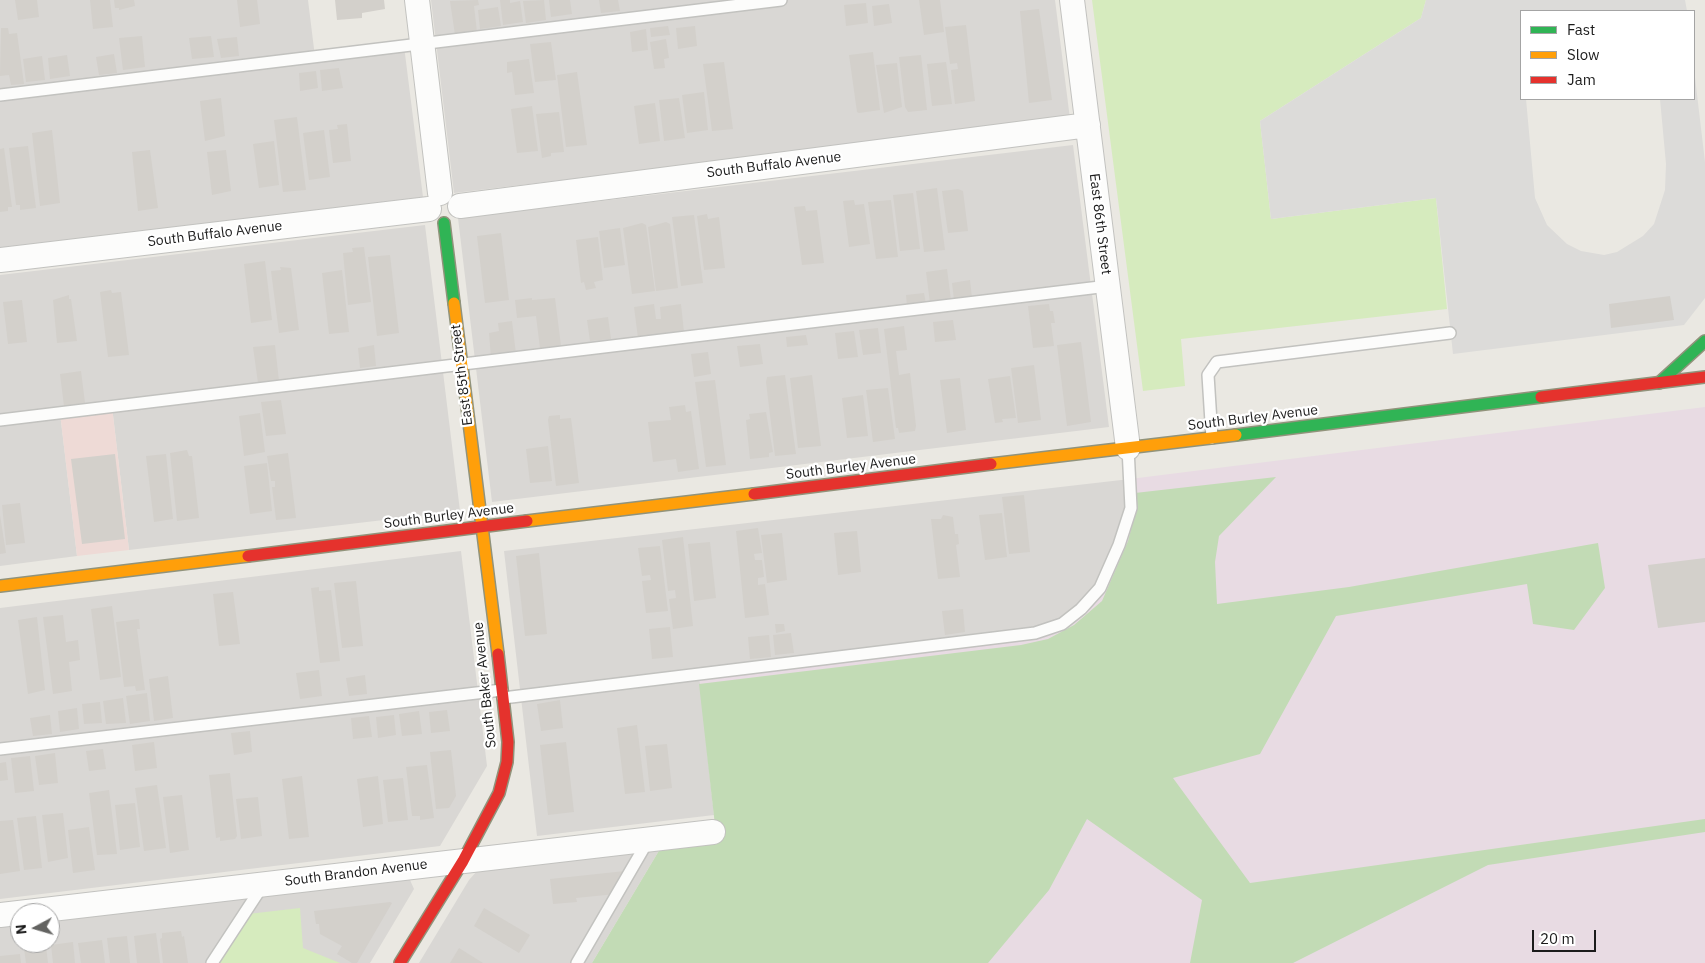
<!DOCTYPE html>
<html>
<head>
<meta charset="utf-8">
<style>
  body { margin:0 }
  #map { position:relative; width:1705px; height:963px; overflow:hidden; background:#eae8e2; font-family:"IBM Plex Sans",sans-serif }
  canvas { display:block }
  .legend { position:absolute; left:1520px; top:10px; width:175px; height:90px; box-sizing:border-box; background:#fff; border:1px solid #a4a4a4; margin:0; padding:6px 9px; list-style:none; font-size:15px; color:#1b1b1b }
  .legend li { display:flex; align-items:center; gap:10px; height:25px }
  .legend b { width:25px; border:1px solid #a4a4a4 }
  .north { position:absolute; left:10px; top:903px; width:50px; height:50px; box-sizing:border-box; background:#fff; border:1px solid #a4a4a4; border-radius:50%; rotate:264deg; font-size:14px; font-weight:700; line-height:20px; text-align:center; color:#1b1b1b }
  .north::after { content:''; display:block; margin:auto; width:18px; height:22px; background:#636361; clip-path:polygon(50% 0,100% 100%,50% 72%,0 100%) }
  .scale { position:absolute; left:1532px; top:930px; width:64px; height:22px; box-sizing:border-box; border:2px solid #1b1b1b; border-top:0; padding-left:6px; font-size:15px; line-height:18px; white-space:nowrap; color:#1b1b1b; -webkit-text-stroke:4px #fff; paint-order:stroke }
</style>
</head>
<body>
<div id="map">
<canvas width="1705" height="963"></canvas>
<ul class="legend">
<li><b style="height:6px;background:#30b455"></b>Fast</li>
<li><b style="height:6px;background:#ff9f0a"></b>Slow</li>
<li><b style="height:6px;background:#e5322d"></b>Jam</li>
</ul>
<div class="north">N</div>
<div class="scale">20 m</div>
</div>
<script>
const g = document.querySelector('canvas').getContext('2d');
g.lineJoin = 'round';
function fillPath(path, color) { g.fillStyle = color; g.fill(path, 'evenodd'); }
const poly = rows => new Path2D(rows.map(r => 'M' + r).join(''));
function trace(path, color, width, dash) { g.strokeStyle = color; g.lineWidth = width; g.lineCap = dash ? 'butt' : 'round'; g.setLineDash(dash || []); g.stroke(path); }
function drawText(font, color, halo, rows, align = 'center') {
  g.font = font + ' "IBM Plex Sans",sans-serif'; g.lineWidth = 4.5; g.setLineDash([]); g.textBaseline = 'middle'; g.strokeStyle = halo; g.fillStyle = color; for (const [text, x, y, turn = 0] of rows) {
    g.save(); g.translate(x, y); g.rotate((+turn || 0) * Math.PI / 180); g.textAlign = isNaN(turn) ? turn : align; if (halo) g.strokeText(text, 0, 0); g.fillText(text, 0, 0); g.restore();
  }
}
const residential = poly([
  [0,0,308,0,315,57,404,46,423,197,0,248],
  [431,0,1055,0,1070,119,454,193],
  [1073,145,1109,427,492,502,458,218],
  [425,225,460,511,129,550,112,407,60,413,77,556,0,566,0,275],
  [1130,479,1131,508,1100,588,1062,624,699,674,714,815,537,836,504,551],
  [461,551,487,766,440,846,0,899,0,608],
  [660,849,592,963,419,963,469,880,477,871],
  [402,878,410,880,414,889,370,963,0,963,0,926,20,923,20,943,50,943,50,920]
]);
const commercial = poly([
  [112,407,129,550,77,556,60,413]
]);
const industrial = poly([
  [1705,407,1705,963,592,963,660,849,717,843,699,674,1062,624,1100,588,1131,508,1130,479]
]);
const grass = poly([
  [1092,0,1426,0,1421,18,1260,121,1271,219,1436,198,1447,309,1181,339,1185,386,1143,391],
  [300,908,303,948,340,963,219,963,248,914]
]);
const forest = poly([
  [1276,477,1219,536,1215,562,1217,604,1349,587,1598,543,1605,588,1574,630,1533,624,1527,584,1336,616,1260,754,1173,778,1250,883,1705,819,1705,832,1488,865,1293,963,1190,963,1202,900,1087,819,1049,890,988,963,592,963,660,849,717,843,699,684,1021,645,1048,639,1074,625,1102,601,1128,541,1136,510,1135,493]
]);
const parking = poly([
  [1426,0,1685,0,1687,11,1521,11,1521,99,1526,99,1535,198,1547,225,1567,244,1581,251,1604,255,1617,252,1643,236,1654,224,1665,190,1666,164,1660,99,1694,99,1694,69,1705,162,1705,298,1684,325,1453,354,1436,198,1271,219,1260,121,1421,18]
]);
const building = poly([
  [15,0,37,0,39,17,18,20],
  [90,0,110,0,113,27,93,29],
  [114,0,134,0,135,6,119,10,119,8,115,8],
  [237,0,257,0,260,24,240,27],
  [335,0,384,0,385,9,362,13,362,18,337,20],
  [478,0,479,5,474,6,477,32,455,35,450,1],
  [500,0,510,0,510,3,520,1,523,22,503,25],
  [544,0,546,20,526,23,523,1],
  [549,0,570,0,572,14,551,17],
  [599,0,618,0,620,11,601,13],
  [919,0,940,0,944,32,924,35],
  [866,3,868,23,846,26,844,5],
  [889,4,892,23,874,26,872,6],
  [498,7,501,26,480,29,478,10],
  [1039,9,1052,100,1029,103,1020,11],
  [966,25,975,101,955,104,951,70,958,69,957,63,950,64,945,27],
  [668,26,670,35,651,37,650,28],
  [695,26,697,46,678,49,676,28],
  [1,28,8,28,9,34,17,33,24,84,11,85,9,75,0,76],
  [646,29,648,50,632,52,630,32],
  [142,36,145,67,123,70,119,38],
  [211,36,214,57,192,59,189,38],
  [237,37,239,56,221,58,217,39],
  [666,39,669,58,664,59,665,68,654,69,650,42],
  [551,42,556,80,535,82,530,44],
  [873,52,880,110,859,113,857,112,849,55],
  [114,54,117,73,99,75,96,57],
  [67,55,70,76,50,79,48,58],
  [921,55,927,110,908,112,905,107,899,57],
  [42,56,45,80,26,82,23,59],
  [529,59,534,93,515,95,512,72,507,73,507,62],
  [724,62,733,129,712,131,703,64],
  [946,62,952,104,932,106,927,64],
  [897,63,902,107,884,113,876,65],
  [339,68,343,88,322,91,320,70],
  [316,71,318,88,300,91,299,73],
  [577,72,587,145,566,147,557,75],
  [704,92,708,130,687,133,682,95],
  [221,98,225,136,205,141,200,101],
  [679,98,685,138,664,141,659,100],
  [655,103,660,141,639,144,634,106],
  [532,106,538,151,517,153,511,109],
  [559,112,564,152,551,153,551,156,542,158,536,114],
  [297,117,306,190,283,192,274,120],
  [347,124,351,161,333,163,329,130,338,129,337,125],
  [52,130,60,203,40,206,32,133],
  [324,130,330,177,309,180,303,133],
  [274,141,279,185,259,188,253,144],
  [28,146,36,208,20,210,20,205,16,205,9,148],
  [4,148,12,207,8,207,8,211,0,212,0,149],
  [150,150,158,208,138,211,132,152],
  [226,150,231,191,212,195,207,152],
  [937,188,945,250,924,252,916,191],
  [958,189,963,191,968,231,948,233,942,191],
  [913,193,920,249,900,251,893,195],
  [854,200,855,205,864,204,870,244,849,247,843,201],
  [891,200,898,257,876,259,868,202],
  [805,206,806,211,817,210,824,263,802,265,794,207],
  [707,214,708,219,719,217,725,268,704,270,697,216],
  [694,215,703,283,681,286,672,217],
  [666,222,670,224,678,288,656,291,648,227],
  [642,223,646,225,655,291,632,294,623,228],
  [620,228,625,265,604,268,599,231],
  [501,233,509,300,485,303,477,236],
  [598,237,603,280,594,282,596,288,586,290,584,282,581,283,576,240],
  [364,247,371,302,348,305,343,253,353,252,352,248],
  [390,255,399,333,377,336,368,257],
  [265,261,272,320,251,323,244,264],
  [280,267,291,268,299,330,279,333,271,271,281,270],
  [947,269,951,300,930,303,926,272],
  [342,270,349,332,329,334,322,273],
  [970,280,972,298,954,300,952,283],
  [111,290,112,293,121,292,129,355,108,357,100,292],
  [924,293,926,304,907,306,906,295],
  [69,295,69,299,71,299,77,341,57,343,53,300],
  [1670,296,1674,320,1611,328,1609,304],
  [532,298,532,300,555,298,561,346,540,348,536,316,517,318,515,300],
  [22,300,27,342,8,344,3,302],
  [654,304,656,319,661,319,660,307,681,304,684,332,638,338,634,307],
  [1049,304,1050,311,1053,311,1055,323,1051,323,1054,346,1033,348,1028,306],
  [608,317,611,339,590,341,587,320],
  [953,320,956,340,935,342,933,322],
  [512,321,516,354,491,358,489,333,499,331,498,323],
  [904,326,907,350,896,351,899,375,910,373,916,426,915,431,899,433,898,428,896,428,884,329],
  [878,328,881,353,863,355,859,330],
  [854,331,858,357,838,359,835,333],
  [806,335,808,345,787,347,786,337],
  [1081,342,1091,422,1067,426,1057,345],
  [760,344,763,364,740,367,737,346],
  [275,345,279,381,258,383,253,347],
  [374,345,376,366,360,368,358,348],
  [708,352,711,374,694,377,691,354],
  [1034,365,1041,420,1018,423,1011,368],
  [81,371,85,403,64,406,60,374],
  [785,375,796,454,775,456,766,382,767,377],
  [812,375,821,446,798,448,790,378],
  [1010,376,1016,418,1002,419,1003,422,995,423,988,379],
  [960,378,966,430,947,433,940,380],
  [715,380,726,465,706,467,695,382],
  [888,388,895,439,873,442,866,390],
  [863,395,868,436,847,438,842,398],
  [281,400,286,434,266,436,261,402],
  [685,405,686,412,691,411,699,469,678,472,676,459,653,462,648,422,671,420,669,407],
  [766,412,773,452,769,453,769,457,750,459,746,420,750,419,749,414],
  [260,413,265,452,244,456,239,416],
  [560,415,560,419,571,418,579,483,556,486,548,420,549,416],
  [548,446,552,481,530,483,526,449],
  [187,450,189,456,192,456,199,518,177,521,170,453],
  [288,453,296,518,276,520,272,487,275,487,275,481,271,481,267,456],
  [115,454,125,539,82,544,71,459],
  [166,454,173,519,154,522,146,456],
  [267,463,272,511,250,514,244,466],
  [1024,495,1030,552,1009,554,1002,497],
  [20,503,25,543,6,545,2,505],
  [1002,513,1007,557,985,560,979,515],
  [0,515,6,553,0,554],
  [943,515,953,517,955,534,958,534,959,544,956,545,960,577,938,579,931,519,941,519],
  [758,528,762,553,754,554,755,560,762,560,764,577,758,578,758,585,765,584,769,615,745,618,736,531],
  [857,531,861,572,838,575,834,533],
  [782,533,787,580,767,583,761,535],
  [683,537,693,626,673,629,669,599,676,598,675,590,668,591,662,540],
  [710,542,716,598,694,601,688,544],
  [660,546,668,611,646,613,642,581,651,580,650,575,642,576,638,548],
  [539,553,547,634,525,636,516,556],
  [1705,558,1705,622,1658,628,1648,565],
  [356,581,363,646,342,648,334,583],
  [319,587,319,591,331,590,340,661,320,663,311,588],
  [233,592,240,644,219,646,213,594],
  [112,606,121,677,100,680,91,609],
  [963,609,965,632,945,635,942,611],
  [63,615,66,642,78,640,80,660,69,662,72,691,53,694,43,617],
  [37,617,45,690,28,694,18,620],
  [139,619,140,629,137,629,145,690,136,691,135,686,124,687,116,622],
  [775,624,784,624,785,631,776,633],
  [670,627,673,657,652,659,649,629],
  [791,633,794,653,775,655,773,635],
  [769,635,771,657,750,659,748,637],
  [319,670,322,696,300,699,296,673],
  [365,675,367,694,349,696,346,678],
  [168,676,173,718,154,721,149,679],
  [147,693,150,721,130,724,126,696],
  [123,698,126,723,106,724,103,701],
  [560,700,563,728,541,731,537,704],
  [100,702,102,723,84,724,82,704],
  [77,708,79,729,60,732,58,711],
  [447,710,450,731,431,733,429,712],
  [419,711,422,734,402,736,399,714],
  [50,715,52,734,33,736,30,718],
  [394,715,396,735,378,738,376,717],
  [369,716,372,737,353,739,351,718],
  [637,725,645,792,625,794,617,728],
  [250,731,252,752,234,755,231,733],
  [154,742,157,768,135,771,132,745],
  [566,742,574,812,548,815,540,745],
  [667,744,672,788,650,791,645,746],
  [103,749,106,769,89,771,86,751],
  [451,750,456,796,449,808,436,809,430,752],
  [55,753,58,783,39,785,35,756],
  [30,756,34,791,15,793,11,758],
  [6,762,8,780,0,781,0,763],
  [427,765,434,818,420,820,420,816,412,816,406,767],
  [230,773,237,836,235,839,220,841,220,837,216,838,209,775],
  [302,776,309,837,289,839,282,779],
  [378,776,383,824,363,827,357,779],
  [403,778,408,820,388,822,383,780],
  [157,785,166,848,144,851,135,788],
  [109,790,117,854,97,855,89,793],
  [182,795,189,850,170,853,163,797],
  [258,797,262,836,241,839,236,799],
  [135,803,140,847,120,850,115,805],
  [63,813,68,858,48,862,42,815],
  [36,816,42,868,24,870,17,818],
  [13,820,20,871,0,874,0,821],
  [89,827,95,870,73,873,68,830],
  [625,871,616,894,576,898,577,902,553,904,550,879],
  [390,902,392,903,357,963,352,963,337,954,342,946,320,934,319,924,316,924,314,911],
  [484,908,530,935,519,953,474,926],
  [181,931,182,937,184,936,188,963,163,963,160,939,162,938,162,933],
  [156,933,160,963,137,963,134,936],
  [127,936,130,963,110,963,107,938],
  [102,940,105,963,81,963,78,943],
  [73,942,75,963,53,963,51,945],
  [46,946,48,963,26,963,24,948],
  [459,948,483,963,450,963],
  [20,954,21,963,0,963,0,956]
]);
const lane = poly([
  [0,95,781,0],
  [0,420,1108,286],
  [1212,438,1208,375,1217,362,1450,333],
  [503,698,1035,633,1062,624,1081,609,1100,588,1119,545,1131,508,1128,448],
  [0,749,502,690],
  [212,963,263,885],
  [577,963,649,839]
]);
const street = poly([
  [417,0,440,193],
  [1072,0,1128,448],
  [460,206,1088,125],
  [0,260,429,209],
  [0,915,713,832]
]);
const fast = poly([
  [444,223,454,303],
  [1659,383,1705,341],
  [1236,435,1541,397]
]);
const slow = poly([
  [454,303,498,654],
  [991,464,1236,435],
  [527,521,754,494],
  [0,586,248,556]
]);
const jam = poly([
  [1541,397,1705,377],
  [754,494,991,464],
  [248,556,527,521],
  [400,963,463,861,499,793,507,762,508,742,498,654]
]);
const streetNames = [
  ["South Buffalo Avenue",774,165,-7],
  ["East 86th Street",1100,224,83],
  ["South Buffalo Avenue",215,234,-7],
  ["East 85th Street",462,375,-97],
  ["South Burley Avenue",1253,418,-7],
  ["South Burley Avenue",851,467,-7],
  ["South Burley Avenue",449,516,-7],
  ["South Baker Avenue",485,685,-96],
  ["South Brandon Avenue",356,873,-7]
];
fillPath(residential, '#d9d7d4');
fillPath(commercial, '#eedad6');
fillPath(industrial, '#e8dbe3');
fillPath(grass, '#d6ebbe');
fillPath(forest, '#c2dbb5');
fillPath(parking, '#dcdbd9');
fillPath(building, '#d3d0cb');
trace(lane, '#c2c2bf', 14);
trace(street, '#c2c2bf', 26);
trace(fast, '#91937b', 14);
trace(slow, '#91937b', 14);
trace(jam, '#91937b', 14);
trace(lane, '#fcfcfb', 11);
trace(street, '#fcfcfb', 24);
trace(fast, '#30b455', 11);
trace(slow, '#ff9f0a', 11);
trace(jam, '#e5322d', 11);
drawText('14px', '#1b1b1b', '#fff', streetNames);
</script>
</body>
</html>
